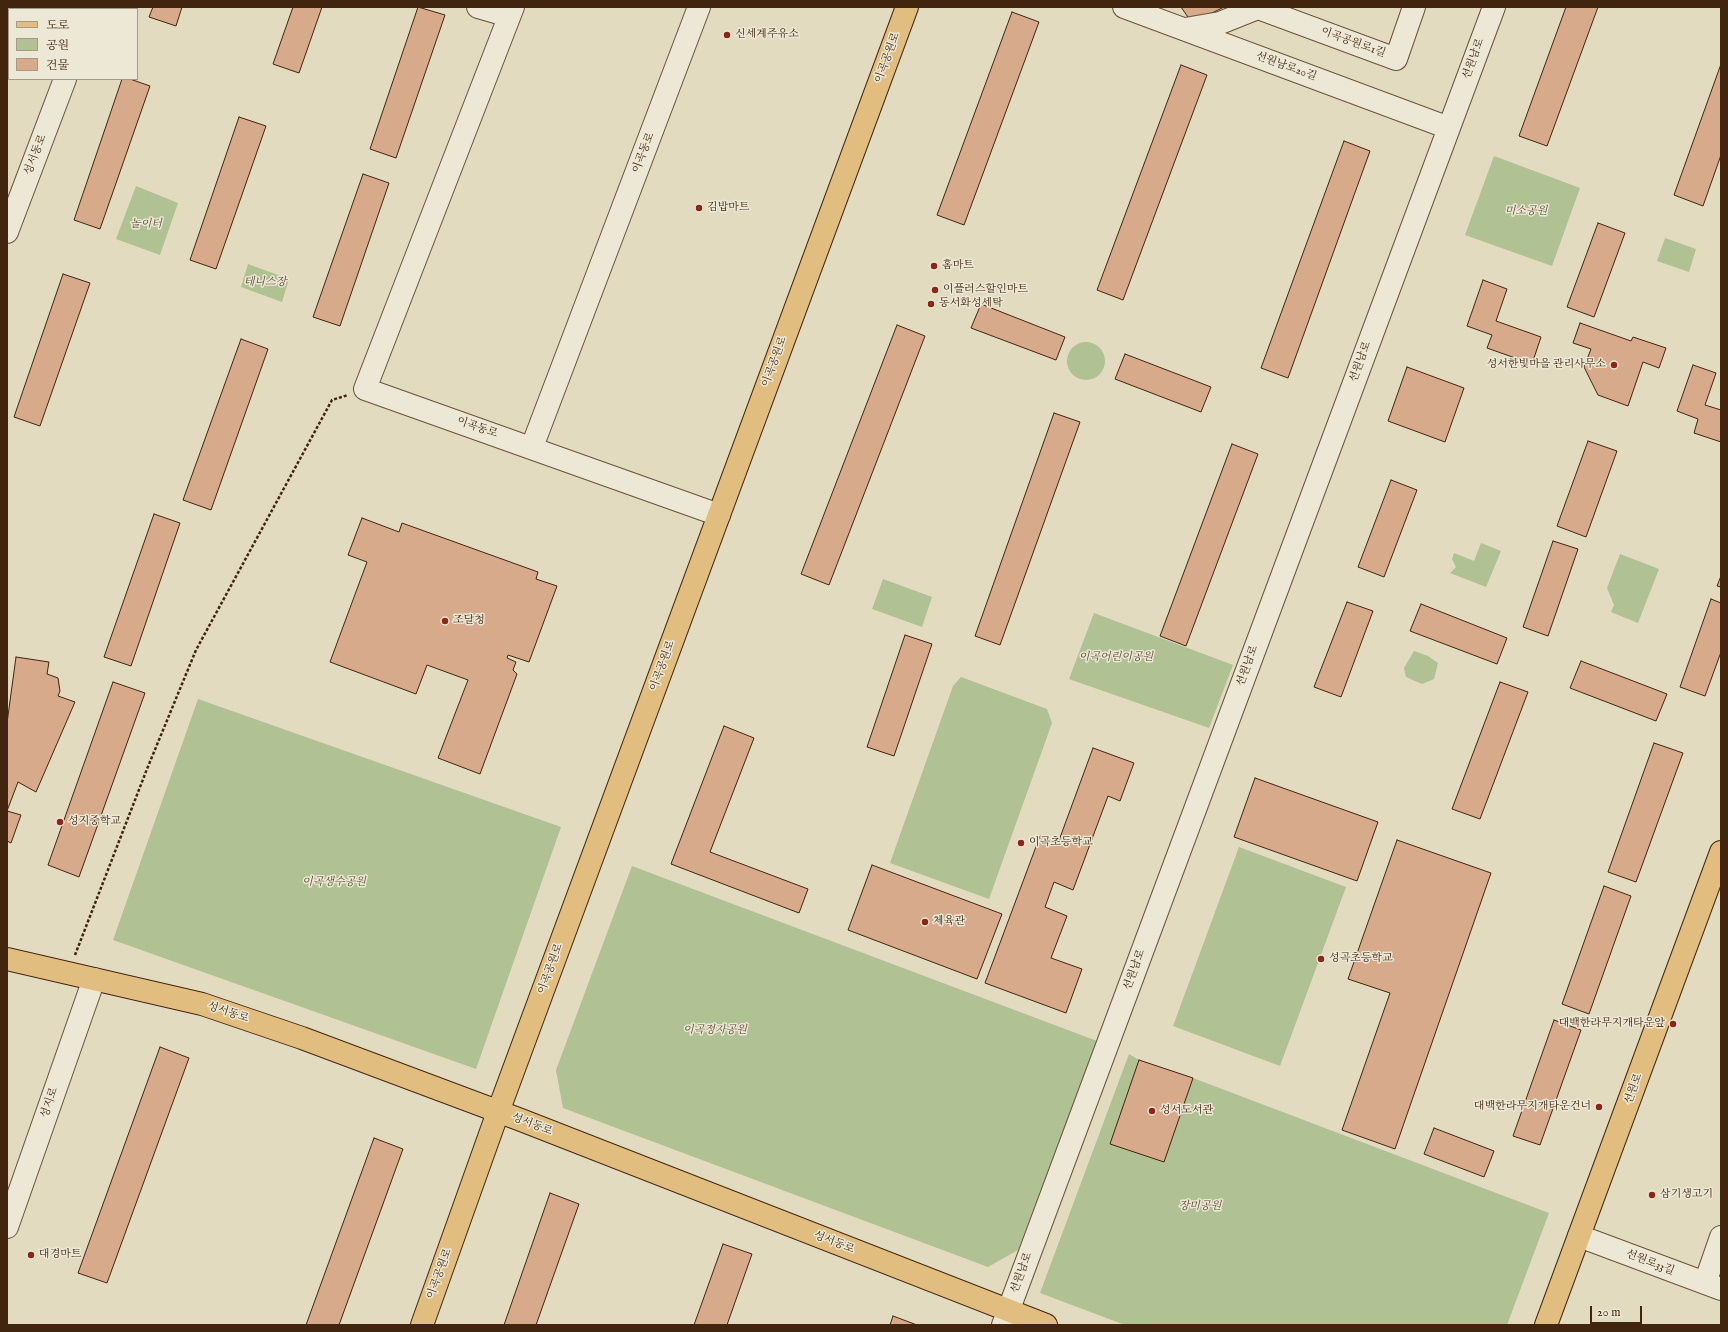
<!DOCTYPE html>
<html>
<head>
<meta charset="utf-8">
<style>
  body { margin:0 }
  #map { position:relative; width:1728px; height:1332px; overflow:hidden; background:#e2dbbf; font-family:"IM FELL English","Noto Serif KR",serif }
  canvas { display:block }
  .frame { position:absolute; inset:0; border:8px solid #42250e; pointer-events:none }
  .legend { position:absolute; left:8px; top:8px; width:130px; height:72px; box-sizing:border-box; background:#ece8d5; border:1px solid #a89a85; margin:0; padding:5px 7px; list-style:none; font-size:12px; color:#42250e }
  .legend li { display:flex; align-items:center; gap:8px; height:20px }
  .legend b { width:20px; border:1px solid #a89a85 }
  .scale { position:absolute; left:1590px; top:1306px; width:52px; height:18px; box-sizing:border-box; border:2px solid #42250e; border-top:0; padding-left:5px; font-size:12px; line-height:14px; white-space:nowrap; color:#42250e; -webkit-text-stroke:3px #ece8d5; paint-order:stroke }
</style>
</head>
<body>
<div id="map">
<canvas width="1728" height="1332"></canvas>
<div class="frame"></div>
<ul class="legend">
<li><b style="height:5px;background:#e1be80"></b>도로</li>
<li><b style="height:11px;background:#b0c194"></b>공원</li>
<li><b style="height:11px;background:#d6aa8b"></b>건물</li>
</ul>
<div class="scale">20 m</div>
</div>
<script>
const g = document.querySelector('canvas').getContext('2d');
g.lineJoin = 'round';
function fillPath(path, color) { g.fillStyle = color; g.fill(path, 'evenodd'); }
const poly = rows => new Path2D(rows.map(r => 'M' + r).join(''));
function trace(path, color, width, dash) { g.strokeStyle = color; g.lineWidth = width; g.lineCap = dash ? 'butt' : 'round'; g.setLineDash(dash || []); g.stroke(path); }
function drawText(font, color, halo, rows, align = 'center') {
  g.font = font + ' "IM FELL English","Noto Serif KR",serif'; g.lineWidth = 3; g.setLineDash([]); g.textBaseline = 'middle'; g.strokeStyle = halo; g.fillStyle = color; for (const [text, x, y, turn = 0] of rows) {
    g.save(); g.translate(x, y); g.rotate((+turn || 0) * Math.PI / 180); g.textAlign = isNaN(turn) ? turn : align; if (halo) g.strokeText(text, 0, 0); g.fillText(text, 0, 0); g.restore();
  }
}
const green = poly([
  [1494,156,1580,188,1552,266,1465,235],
  [136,186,178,203,160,255,116,239],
  [1665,238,1696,249,1689,272,1657,261],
  [248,264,289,279,282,302,241,287],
  '1067 361a19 19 0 1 1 38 0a19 19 0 1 1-38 0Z',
  [1481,543,1501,551,1486,587,1450,573,1456,567,1452,559,1454,553,1474,561],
  [1620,554,1659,569,1638,623,1611,612,1614,605,1607,588],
  [883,579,932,597,922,627,872,609],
  [1094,613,1233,665,1209,728,1069,679],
  [1414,651,1428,656,1438,663,1434,679,1422,684,1406,677,1404,668],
  [961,677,1047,709,1052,723,989,899,890,863,953,686],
  [198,699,561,827,476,1069,113,940],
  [1239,847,1346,887,1280,1066,1173,1026],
  [632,866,1097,1041,1018,1250,988,1267,563,1108,556,1070],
  [1129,1054,1139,1060,1193,1078,1549,1213,1507,1325,1125,1325,1040,1293]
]);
const building = poly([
  [153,7,182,7,176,26,149,17,153,7],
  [293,7,322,7,299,73,273,64,293,7],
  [418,7,445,15,396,158,370,149,418,7],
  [1181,7,1224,7,1192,23,1181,7],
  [1566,7,1598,7,1547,146,1519,136,1566,7],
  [1012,12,1039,22,964,225,937,215,1012,12],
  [7,14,9,15,9,58,7,64,7,14],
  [1721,64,1721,155,1703,206,1674,195,1721,64],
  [1181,65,1207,75,1123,300,1097,290,1181,65],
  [122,79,130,79,150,86,100,229,74,220,122,79],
  [239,117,266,126,216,269,190,260,239,117],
  [1344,141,1370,151,1288,378,1261,368,1344,141],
  [363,174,389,183,340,326,313,317,363,174],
  [1598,223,1625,233,1594,317,1567,307,1598,223],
  [63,274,90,283,40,426,14,417,63,274],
  [1483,280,1507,289,1496,321,1541,337,1532,364,1487,348,1492,335,1467,326,1483,280],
  [981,304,1065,337,1056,360,971,328,981,304],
  [1580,323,1631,341,1633,337,1666,348,1659,368,1643,362,1628,406,1598,395,1584,367,1591,349,1573,343,1580,323],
  [897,325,925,336,829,585,801,574,897,325],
  [241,339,268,349,211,510,183,500,241,339],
  [1125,354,1211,387,1201,412,1115,379,1125,354],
  [1693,365,1716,373,1705,405,1721,410,1721,442,1694,433,1698,419,1677,411,1693,365],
  [1407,367,1464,388,1445,442,1388,421,1407,367],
  [1054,413,1080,422,1000,645,975,636,1054,413],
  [1588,441,1617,451,1586,537,1557,526,1588,441],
  [1232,444,1258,454,1186,646,1160,636,1232,444],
  [1391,480,1417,490,1384,577,1358,567,1391,480],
  [154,514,180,523,131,666,104,657,154,514],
  [362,518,399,532,402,523,538,572,536,579,557,586,529,662,508,655,507,658,516,662,513,670,517,674,480,774,438,758,468,680,427,665,416,694,330,662,367,562,348,555,362,518],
  [1553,541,1578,549,1548,636,1523,627,1553,541],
  [1721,576,1721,587,1717,586,1721,576],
  [1711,599,1721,603,1721,652,1705,696,1680,687,1711,599],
  [1347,602,1373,611,1341,697,1314,687,1347,602],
  [1421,604,1507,638,1497,664,1410,631,1421,604],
  [905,635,932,644,894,756,867,747,905,635],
  [16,657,49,662,47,674,58,678,60,691,58,696,75,702,36,792,18,782,7,811,21,815,11,843,7,841,7,723,16,657],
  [1581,661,1667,694,1656,721,1570,688,1581,661],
  [113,682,145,693,79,877,48,865,113,682],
  [1500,682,1528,692,1480,819,1452,809,1500,682],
  [724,726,754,738,710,852,808,889,799,913,671,864,724,726],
  [1654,743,1683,753,1636,882,1608,872,1654,743],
  [1093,748,1134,763,1120,801,1108,796,1073,890,1054,882,1045,907,1067,916,1051,958,1082,969,1066,1013,985,983,1040,836,1058,843,1093,748],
  [1255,778,1378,822,1357,881,1234,837,1255,778],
  [1397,840,1491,873,1395,1149,1342,1130,1390,993,1348,979,1397,840],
  [872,865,1002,914,977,979,848,930,872,865],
  [1604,886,1631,896,1589,1014,1562,1004,1604,886],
  [1554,1020,1581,1030,1540,1145,1513,1136,1554,1020],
  [160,1047,189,1058,107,1283,78,1273,160,1047],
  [1139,1060,1193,1078,1164,1162,1110,1144,1139,1060],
  [1434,1128,1494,1151,1484,1177,1424,1154,1434,1128],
  [374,1138,403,1149,339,1325,306,1325,374,1138],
  [550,1193,579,1204,536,1325,504,1325,550,1193],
  [723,1244,752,1254,727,1325,694,1325,723,1244],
  [893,1316,917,1325,890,1325,893,1316]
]);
const path = poly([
  [75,955,147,769,196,650,332,400,348,395]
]);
const minor = poly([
  [478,7,509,16],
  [513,7,365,389,719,515],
  [1124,7,1449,128],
  [1258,8,1396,59,1414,7],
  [91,9,92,7],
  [1185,29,1220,23,1260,7],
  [7,232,65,79],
  [532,447,699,7],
  [7,1227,94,979],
  [1579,1236,1721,1289],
  [1705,1283,1721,1237],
  [1003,1325,1494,7]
]);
const major = poly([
  [7,959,202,1004,302,1038,521,1120,1046,1325],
  [422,1325,498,1112,907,7],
  [1546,1325,1721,852]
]);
const markers = [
  [727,35,4,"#8f2418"],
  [699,208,4,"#8f2418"],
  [934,266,4,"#8f2418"],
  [935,290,4,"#8f2418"],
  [931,304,4,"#8f2418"],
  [1614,365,4,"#8f2418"],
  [445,621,4,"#8f2418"],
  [60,822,4,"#8f2418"],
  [1021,843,4,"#8f2418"],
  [925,922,4,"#8f2418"],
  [1321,959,4,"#8f2418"],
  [1673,1024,4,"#8f2418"],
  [1599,1107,4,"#8f2418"],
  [1152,1111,4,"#8f2418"],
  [1652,1195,4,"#8f2418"],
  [31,1255,4,"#8f2418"]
];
const poiNames = [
  ["신세계주유소",735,35],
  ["김밥마트",707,208],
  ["홈마트",942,266],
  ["이플러스할인마트",943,290],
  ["동서화성세탁",939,304],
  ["성서한빛마을 관리사무소",1606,365,"right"],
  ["조달청",453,621],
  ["성지중학교",68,822],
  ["이곡초등학교",1029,843],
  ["체육관",933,922],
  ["성곡초등학교",1329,959],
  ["대백한라무지개타운앞",1665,1024,"right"],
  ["대백한라무지개타운건너",1591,1107,"right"],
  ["성서도서관",1160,1111],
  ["삼기생고기",1660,1195],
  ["대경마트",39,1255]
];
const streetNames = [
  ["이곡공원로1길",1353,43,20],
  ["이곡공원로",888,58,-70],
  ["선원남로",1474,59,-70],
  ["선원남로20길",1286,67,20],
  ["이곡동로",644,153,-69],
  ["성서동로",36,155,-69],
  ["이곡공원로",775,362,-70],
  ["선원남로",1361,362,-70],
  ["이곡동로",477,428,19],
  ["이곡공원로",663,666,-70],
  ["선원남로",1248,666,-70],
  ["이곡공원로",551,969,-70],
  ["선원남로",1135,970,-70],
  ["성서동로",228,1013,18],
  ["선원로",1634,1089,-70],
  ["성지로",50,1103,-71],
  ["성서동로",532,1125,21],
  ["성서동로",834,1243,21],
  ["선원로33길",1650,1263,21],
  ["선원남로",1022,1273,-70],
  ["이곡공원로",440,1274,-70]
];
const parkNames = [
  ["미소공원",1526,212],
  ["놀이터",146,225],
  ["테니스장",265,283],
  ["이곡어린이공원",1116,658],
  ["이곡생수공원",334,883],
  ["이곡정자공원",715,1031],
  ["장미공원",1200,1207]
];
fillPath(green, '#b0c194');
fillPath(building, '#d6aa8b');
trace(building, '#42250e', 1);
trace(minor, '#6a523a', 24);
trace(major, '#42250e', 24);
trace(path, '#42250e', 2.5, [3, 2]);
trace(minor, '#ece8d5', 22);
trace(major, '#e1be80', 22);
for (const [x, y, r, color] of markers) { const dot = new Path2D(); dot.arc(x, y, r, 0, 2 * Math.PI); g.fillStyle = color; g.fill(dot); trace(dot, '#ece8d5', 1.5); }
drawText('11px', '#42250e', '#ece8d5', poiNames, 'left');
drawText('11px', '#42250e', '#ece8d5', streetNames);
drawText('italic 11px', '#5e4c30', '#ece8d5', parkNames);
</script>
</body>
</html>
